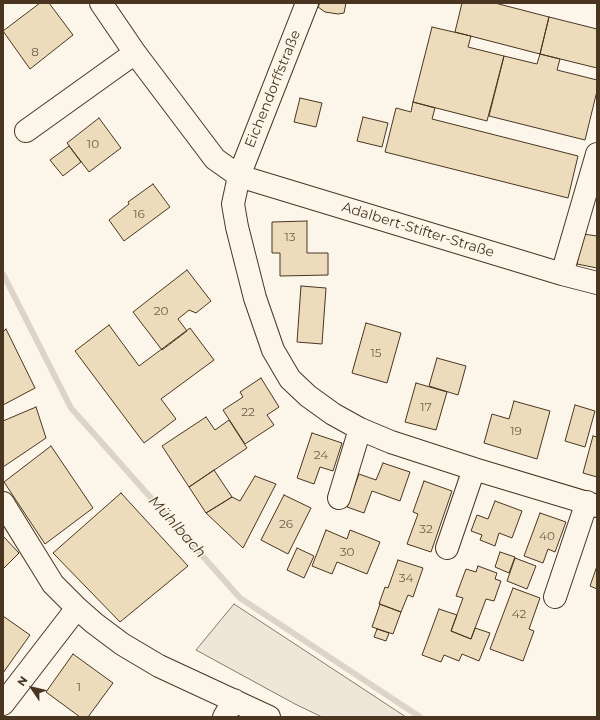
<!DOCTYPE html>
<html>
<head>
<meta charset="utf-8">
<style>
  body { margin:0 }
  #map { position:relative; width:600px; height:720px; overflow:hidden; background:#fbf6e9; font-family:Montserrat,sans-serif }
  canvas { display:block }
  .frame { position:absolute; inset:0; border:4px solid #4a3520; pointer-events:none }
  .north { position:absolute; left:12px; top:668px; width:40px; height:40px; -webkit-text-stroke:3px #fbf6e9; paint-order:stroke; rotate:305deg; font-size:11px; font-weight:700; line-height:16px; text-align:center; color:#4a3520 }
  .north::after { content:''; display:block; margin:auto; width:14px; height:18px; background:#4a3520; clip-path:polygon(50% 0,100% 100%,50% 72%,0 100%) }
</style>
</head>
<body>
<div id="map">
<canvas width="600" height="720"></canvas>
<div class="frame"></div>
<div class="north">N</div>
</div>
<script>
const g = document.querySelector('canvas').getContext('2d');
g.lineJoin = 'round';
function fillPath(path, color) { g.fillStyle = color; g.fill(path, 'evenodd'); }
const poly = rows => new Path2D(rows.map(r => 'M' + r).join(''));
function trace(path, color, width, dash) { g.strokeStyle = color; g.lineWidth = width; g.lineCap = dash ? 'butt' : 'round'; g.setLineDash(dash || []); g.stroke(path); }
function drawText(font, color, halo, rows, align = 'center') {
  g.font = font + ' Montserrat,sans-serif'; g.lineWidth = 3; g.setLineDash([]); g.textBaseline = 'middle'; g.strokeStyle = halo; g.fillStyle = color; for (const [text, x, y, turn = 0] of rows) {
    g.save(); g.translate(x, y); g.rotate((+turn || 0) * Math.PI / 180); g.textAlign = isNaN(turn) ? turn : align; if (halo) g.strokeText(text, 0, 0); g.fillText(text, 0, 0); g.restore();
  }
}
const green = poly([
  [234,604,406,717,322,717,295,704,196,650,234,604]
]);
const stream = poly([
  [3,274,71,408,240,598,420,717]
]);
const building = poly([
  [40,3,49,3,73,35,30,69,3,31,40,3],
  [320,3,346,3,344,13,338,14,325,12,318,7,320,3],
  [462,3,495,3,549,17,540,54,455,32,462,3],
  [549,17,597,29,597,68,540,54,549,17],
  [432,27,471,36,468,47,504,56,487,121,413,102,432,27],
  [540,54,560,59,557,70,597,80,597,91,585,140,489,116,504,56,537,64,540,54],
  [300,98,322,103,316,127,294,122,300,98],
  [413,102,435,108,432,119,578,156,568,198,385,152,396,108,411,112,413,102],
  [363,117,388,123,382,147,357,141,363,117],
  [99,118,121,148,89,172,67,143,99,118],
  [69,146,81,162,63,176,50,160,69,146],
  [153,184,170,207,124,241,109,220,129,204,128,202,153,184],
  [307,221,307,253,328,253,328,275,280,276,280,253,272,253,272,222,307,221],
  [583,234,597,236,597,268,577,264,583,234],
  [187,270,211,301,196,313,189,310,178,319,187,331,162,350,133,312,187,270],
  [301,286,326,288,322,344,297,342,301,286],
  [366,323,401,333,387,383,352,373,366,323],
  [109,325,139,366,190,328,214,360,161,399,176,419,144,443,75,351,109,325],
  [6,329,35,388,3,405,3,332,6,329],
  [437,358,466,366,458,395,429,386,437,358],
  [261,378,279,407,267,415,274,425,245,444,223,410,243,397,240,392,261,378],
  [416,383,447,392,436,430,405,422,416,383],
  [514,401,550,411,537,459,484,443,492,414,509,419,514,401],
  [575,405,595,411,585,447,565,441,575,405],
  [36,407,46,438,3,467,3,421,36,407],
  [206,417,215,430,229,420,247,448,189,487,162,446,206,417],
  [312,433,342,443,333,471,320,467,314,484,297,478,312,433],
  [593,436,597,437,597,477,583,473,593,436],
  [51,446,93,508,45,544,4,482,51,446],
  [383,463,410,472,400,501,372,491,364,513,347,507,359,474,376,480,383,463],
  [214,470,232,497,206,513,189,487,214,470],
  [255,476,276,484,243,548,206,513,232,497,240,501,255,476],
  [424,481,452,491,431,552,407,544,418,514,413,512,424,481],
  [121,493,188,566,120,622,53,553,121,493],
  [284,495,311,508,288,554,261,540,284,495],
  [495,501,522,511,512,538,499,533,495,546,480,540,482,535,471,531,477,515,488,519,495,501],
  [540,513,566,522,555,552,548,549,543,563,524,556,540,513],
  [326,530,347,539,350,530,380,542,367,574,337,562,332,574,312,566,326,530],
  [3,536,19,553,3,569,3,536],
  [297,548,314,556,304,578,287,570,297,548],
  [500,552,515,557,509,573,495,567,500,552],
  [515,558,536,566,527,589,507,581,515,558],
  [398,560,423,568,413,597,408,595,401,612,379,604,385,587,388,588,398,560],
  [478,566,497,573,495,579,501,581,494,601,486,599,471,639,451,631,463,598,456,596,466,569,476,572,478,566],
  [597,566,597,589,590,586,597,566],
  [513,588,540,598,529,629,534,631,523,661,490,649,513,588],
  [380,604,401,612,393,634,372,627,380,604],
  [439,609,457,615,451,631,471,639,475,628,490,633,479,661,462,654,459,661,444,655,441,662,422,655,439,609],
  [3,616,30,635,3,673,3,616],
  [377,629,389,633,386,641,374,637,377,629],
  [73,654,113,683,88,717,80,717,46,692,73,654]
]);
const minor = poly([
  [101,3,135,53,215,159,239,176,233,204,237,227,255,298,273,350,290,379,308,396,333,414,360,429,391,442,474,469,597,506],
  [307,3,239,176,562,274,597,283],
  [26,131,135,53],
  [562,274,597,154],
  [339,498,360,429],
  [3,503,53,584,77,608,94,623,122,644,159,666,269,717],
  [447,548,474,469],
  [555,597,587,502],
  [3,704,77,608],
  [224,717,234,700]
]);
const numberNames = [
  ["8",35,52],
  ["10",93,144],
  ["16",139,214],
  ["13",290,237],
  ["20",161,311],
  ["15",376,353],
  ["17",426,407],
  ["22",248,412],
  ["19",516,431],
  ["24",321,455],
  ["26",286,524],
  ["32",426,529],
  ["40",547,536],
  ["30",347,552],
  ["34",406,578],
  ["42",519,614],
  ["1",79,687]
];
const streetNames = [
  ["Eichendorffstraße",273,89,-68],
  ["Adalbert-Stifter-Straße",418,230,17]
];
const waterNames = [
  ["Mühlbach",177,527,48]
];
fillPath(green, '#ede6d9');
trace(green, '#887966', 1);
trace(stream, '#dcd4c6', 6);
fillPath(building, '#ecdcbc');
trace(building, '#4a3520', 1);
trace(minor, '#4a3520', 24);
trace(minor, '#fbf6e9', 22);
drawText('12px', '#725f47', null, numberNames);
drawText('14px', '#4a3520', '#fbf6e9', streetNames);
drawText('italic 15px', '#4a3520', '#fbf6e9', waterNames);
</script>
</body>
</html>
